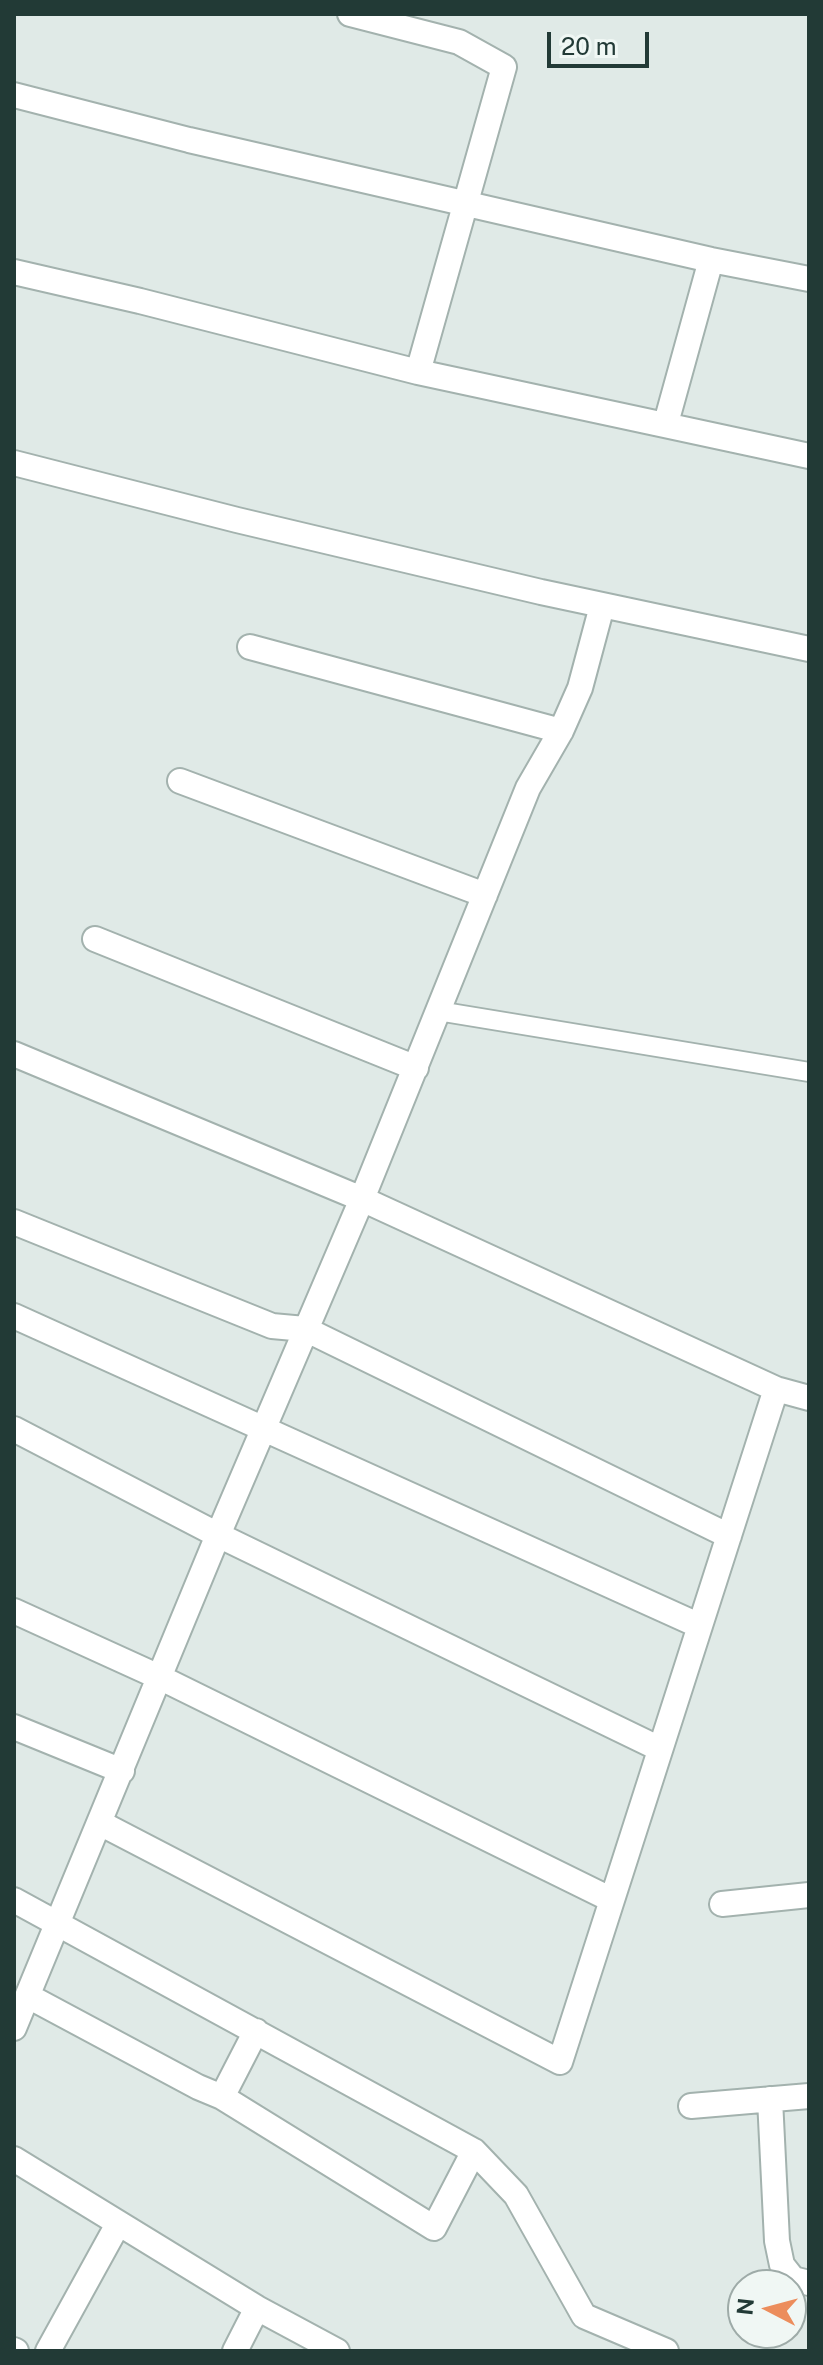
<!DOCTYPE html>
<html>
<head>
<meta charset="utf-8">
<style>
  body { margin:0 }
  #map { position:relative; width:823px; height:2365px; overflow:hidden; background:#e0eae7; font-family:"Public Sans",sans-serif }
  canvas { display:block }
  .frame { position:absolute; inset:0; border:16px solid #223a36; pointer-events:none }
  .north { position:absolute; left:727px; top:2269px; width:80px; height:80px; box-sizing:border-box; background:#f0f7f4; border:2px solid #9eaba8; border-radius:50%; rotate:276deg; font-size:22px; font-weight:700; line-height:32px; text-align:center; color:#223a36 }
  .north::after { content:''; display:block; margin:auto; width:28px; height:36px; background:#ec8d5c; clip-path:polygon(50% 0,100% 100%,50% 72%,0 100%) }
  .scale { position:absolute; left:547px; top:32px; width:102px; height:36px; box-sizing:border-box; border:4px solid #223a36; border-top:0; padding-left:10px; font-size:24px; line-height:28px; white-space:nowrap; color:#223a36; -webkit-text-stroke:6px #f0f7f4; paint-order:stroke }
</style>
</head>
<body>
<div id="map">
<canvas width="823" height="2365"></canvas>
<div class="frame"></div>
<div class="north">N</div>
<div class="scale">20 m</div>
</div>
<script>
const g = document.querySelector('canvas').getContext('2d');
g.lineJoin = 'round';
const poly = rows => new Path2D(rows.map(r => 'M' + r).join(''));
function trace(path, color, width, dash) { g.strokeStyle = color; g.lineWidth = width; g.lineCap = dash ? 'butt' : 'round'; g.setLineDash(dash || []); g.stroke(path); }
const lane = poly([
  [438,1011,809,1072]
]);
const street = poly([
  [350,14,459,42,504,67,418,372],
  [14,95,189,140,711,260,809,279],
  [14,272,140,301,418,372,809,456],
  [666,423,711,260],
  [14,463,237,520,541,592,809,649],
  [250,647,561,731],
  [180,781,485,895],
  [95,939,416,1068],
  [14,1054,362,1199,776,1389],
  [14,1222,272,1326,305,1329,729,1536],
  [14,1316,700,1626],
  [14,1429,218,1535,660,1749],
  [14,1611,159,1677,612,1900],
  [14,1727,122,1771],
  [100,1823,560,2062,776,1389,809,1398],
  [14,1900,474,2151],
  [722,1904,809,1895],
  [28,1996,198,2087,222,2097,434,2228,474,2151,516,2195,584,2316,666,2351],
  [14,2028,218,1535,362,1199,528,788,561,731,580,688,602,606],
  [222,2097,256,2031],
  [770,2099,777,2241,782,2265,793,2279,809,2283],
  [691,2106,809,2096],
  [14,2159,257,2308],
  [14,2350,16,2351],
  [48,2351,118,2224],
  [235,2351,257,2308,337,2351]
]);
trace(lane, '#a3b2ae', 22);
trace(street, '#a3b2ae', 28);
trace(lane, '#fff', 18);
trace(street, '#fff', 24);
</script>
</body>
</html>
